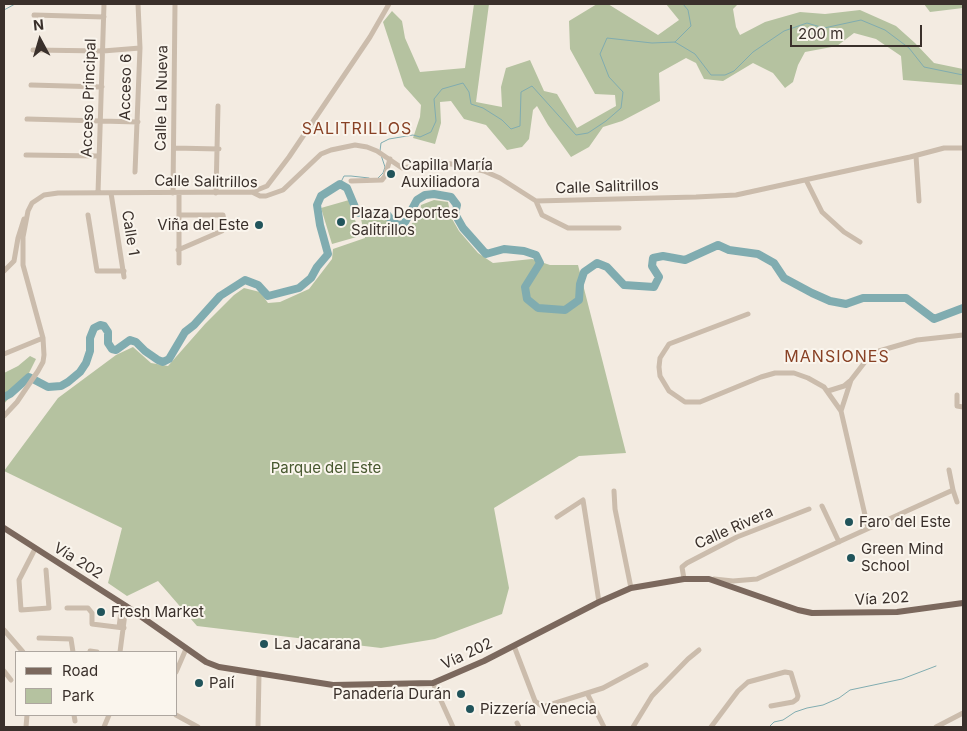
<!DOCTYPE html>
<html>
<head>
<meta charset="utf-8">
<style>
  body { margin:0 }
  #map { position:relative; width:967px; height:731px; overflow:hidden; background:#f3ebe1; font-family:Inter,sans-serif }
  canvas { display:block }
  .frame { position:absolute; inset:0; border:5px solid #3a302b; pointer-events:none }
  .legend { position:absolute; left:15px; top:651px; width:162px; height:65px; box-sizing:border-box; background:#faf5ed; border:1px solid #ada69f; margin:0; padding:6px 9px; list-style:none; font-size:15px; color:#3a302b }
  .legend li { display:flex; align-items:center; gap:10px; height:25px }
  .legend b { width:25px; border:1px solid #ada69f }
  .north { position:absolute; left:15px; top:15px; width:50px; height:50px; -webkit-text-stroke:4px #faf5ed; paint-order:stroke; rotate:354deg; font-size:14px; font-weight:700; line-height:20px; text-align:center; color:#3a302b }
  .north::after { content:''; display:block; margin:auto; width:18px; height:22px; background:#3a302b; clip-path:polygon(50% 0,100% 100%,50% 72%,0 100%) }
  .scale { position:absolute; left:790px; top:25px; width:132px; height:22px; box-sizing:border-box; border:2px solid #3a302b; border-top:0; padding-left:6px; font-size:15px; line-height:18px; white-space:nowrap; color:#3a302b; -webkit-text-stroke:4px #faf5ed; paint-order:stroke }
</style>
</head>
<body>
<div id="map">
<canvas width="967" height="731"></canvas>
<div class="frame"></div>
<ul class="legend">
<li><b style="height:6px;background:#7b685d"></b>Road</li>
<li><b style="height:14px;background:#b5c2a0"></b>Park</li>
</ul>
<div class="north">N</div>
<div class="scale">200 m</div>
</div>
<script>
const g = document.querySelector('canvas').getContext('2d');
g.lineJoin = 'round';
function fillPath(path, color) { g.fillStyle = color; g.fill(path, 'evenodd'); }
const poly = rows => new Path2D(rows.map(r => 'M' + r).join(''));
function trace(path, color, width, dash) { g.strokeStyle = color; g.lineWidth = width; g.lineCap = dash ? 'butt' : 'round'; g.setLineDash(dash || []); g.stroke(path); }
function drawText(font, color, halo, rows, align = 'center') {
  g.font = font + ' Inter,sans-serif'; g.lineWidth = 4; g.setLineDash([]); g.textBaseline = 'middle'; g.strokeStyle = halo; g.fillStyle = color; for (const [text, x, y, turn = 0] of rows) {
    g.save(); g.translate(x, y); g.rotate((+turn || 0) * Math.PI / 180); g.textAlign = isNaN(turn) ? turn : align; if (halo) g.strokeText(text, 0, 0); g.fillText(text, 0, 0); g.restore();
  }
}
const green = poly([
  [474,4,489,4,476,102,502,107,501,87,506,68,530,60,544,91,557,94,577,128,616,106,615,95,595,94,570,49,569,21,597,4,608,4,658,35,679,20,666,4,738,4,733,9,736,27,740,35,765,22,800,12,825,14,860,10,896,26,915,43,934,63,963,69,963,85,903,80,901,56,876,39,854,33,837,46,805,52,798,65,793,82,785,88,773,73,753,63,723,81,704,79,696,63,686,58,659,73,660,101,622,121,603,127,589,147,571,157,548,125,537,106,533,110,529,139,522,147,507,150,486,125,464,119,451,101,440,102,441,123,435,144,413,138,420,117,421,105,404,86,383,22,392,11,402,21,405,38,420,72,465,68],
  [924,4,963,4,963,8,930,12],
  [349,200,360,236,332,244,321,208],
  [434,200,448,202,451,217,459,231,478,253,493,263,532,259,550,265,578,265,626,453,579,456,494,508,509,588,502,614,435,639,381,648,197,626,158,581,127,596,108,583,122,528,4,471,58,398,116,355,133,347,151,363,168,366,205,324,234,295,244,288,260,292,268,303,280,302,309,289,332,259,333,249,365,238,361,219,385,217,395,230,407,228,419,217,421,205],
  [30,356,36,359,28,375,4,404,4,373,18,366]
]);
const stream = poly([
  [4,10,15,4],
  [675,42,691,26,688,10,683,4],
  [380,151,381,143,389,139,413,135,420,137,431,132,436,121,434,99,442,89,463,83,469,92,471,104,483,108,502,120,511,129,520,126,521,92,532,86,576,135,588,133,606,121,621,108,623,92,609,77,600,54,607,38,652,43,675,42,695,54,711,75,725,75,734,71,753,52,784,31,807,23,824,28,861,20,885,30,909,48,924,67,963,75],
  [378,178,383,173,385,167,381,155],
  [340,184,344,176,351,176,369,178],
  [769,727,774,722,783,720,795,712,807,708,823,705,839,698,850,690,902,679,936,666]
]);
const river = poly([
  [4,397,10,394,29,377,48,387,61,386,68,382,80,372,86,363,90,351,90,338,94,328,100,325,104,326,108,332,108,343,112,349,116,350,130,340,136,342,145,351,158,360,163,362,169,359,185,332,194,325,220,296,245,280,258,285,268,296,299,288,311,278,317,267,328,254,320,225,317,205,321,196,340,184,347,188,355,207,359,213,386,213,393,222,398,225,404,224,417,200,425,195,434,194,451,197,457,205,455,214,463,228,486,254,504,249,524,251,536,255,540,263,525,287,527,299,538,308,565,310,579,300,580,284,584,272,597,263,607,267,624,285,654,287,659,277,652,266,653,258,663,256,685,260,718,245,729,250,758,254,774,263,784,278,812,293,830,301,846,304,863,298,906,298,934,319,963,308]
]);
const minor = poly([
  [34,15,104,17],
  [33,50,103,51,140,48],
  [31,85,102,87],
  [27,119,138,122],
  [174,148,219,149],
  [26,155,99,156],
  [916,156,919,201],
  [135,172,140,48,138,4],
  [806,180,822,212,844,232,860,242],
  [351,181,382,180,385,176,390,159],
  [252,192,267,186,289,157,370,37,389,4],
  [98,193,104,4],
  [111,193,124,277],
  [173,193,175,4],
  [216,193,218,106],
  [536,201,542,215,568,228,619,228],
  [88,215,97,271,124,271],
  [178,250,222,231,225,227,223,215,179,215],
  [179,263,179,193],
  [4,271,14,261,18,238,24,219],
  [748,314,669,344,660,358,659,367,660,376,669,391,685,402,700,402,761,377,775,373,794,373,808,378,824,387,841,411],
  [4,354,43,338],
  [828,391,844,386,850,381],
  [957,395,957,406,963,407],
  [4,416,17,402,38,371,43,362,44,355,43,338,23,265,23,237,28,211,32,203,44,195,58,193,252,192,260,196,266,196,283,190,321,154,331,150,355,145,367,147,377,151,402,168,442,162,484,171,500,178,536,201,696,197,736,195,910,157,944,148,963,148],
  [953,490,957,502],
  [614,491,615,509,631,588],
  [822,506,839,542],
  [557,517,583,500,599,602],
  [868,528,841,411,851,380,868,358,879,351,917,340,963,335],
  [35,549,19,580,21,610,49,608,46,570],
  [684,579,682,567,687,563,737,537,809,509],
  [714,579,733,581,757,579,953,490,949,470],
  [67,608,88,608,92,613,92,624,124,628],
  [119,627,122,604],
  [4,630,23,652],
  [39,638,71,639,73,652],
  [514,646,535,701,543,707,603,688,646,665],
  [90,651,97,652],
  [120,652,126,606],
  [4,671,11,680],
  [176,672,186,649],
  [433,683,453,727],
  [587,693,604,727],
  [74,715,75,721],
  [176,715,198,727],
  [517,723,519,727],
  [26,727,27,715],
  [104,727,109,715],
  [258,727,259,674],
  [633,727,652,696,688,659,699,650],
  [711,727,738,691,748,682,785,672,791,673,798,696,797,699,793,702,771,706],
  [936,727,963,713]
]);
const major = poly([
  [4,528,126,606,206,662,219,667,333,685,433,683,484,661,599,602,631,588,684,579,709,579,798,610,812,613,897,612,963,603]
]);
const markers = [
  [391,174,5,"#21545b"],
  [341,222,5,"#21545b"],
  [259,225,5,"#21545b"],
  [849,522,5,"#21545b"],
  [851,558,5,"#21545b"],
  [101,612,5,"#21545b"],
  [264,644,5,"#21545b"],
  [199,683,5,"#21545b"],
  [461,694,5,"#21545b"],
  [470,709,5,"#21545b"]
];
const streetNames = [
  ["Acceso 6",126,87,-89],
  ["Acceso Principal",89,98,-88],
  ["Calle La Nueva",162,98,-89],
  ["Calle Salitrillos",206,182,1],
  ["Calle Salitrillos",607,187,-2],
  ["Calle 1",130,233,81],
  ["Calle Rivera",734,528,-24],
  ["Vía 202",78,561,32],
  ["Vía 202",882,599,-3],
  ["Vía 202",467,654,-25]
];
const poiNames = [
  ["Capilla María",401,165],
  ["Auxiliadora",401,182],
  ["Plaza Deportes",351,213],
  ["Salitrillos",351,230],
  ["Viña del Este",249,225,"right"],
  ["Faro del Este",859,522],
  ["Green Mind",861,549],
  ["School",861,566],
  ["Fresh Market",111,612],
  ["La Jacarana",274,644],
  ["Palí",209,683],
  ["Panadería Durán",451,694,"right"],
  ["Pizzería Venecia",480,709]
];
const parkNames = [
  ["Parque del Este",326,468]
];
const neighbourhoodNames = [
  ["SALITRILLOS",357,129],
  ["MANSIONES",837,357]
];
fillPath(green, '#b5c2a0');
trace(stream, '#80acb0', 1);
trace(river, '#80acb0', 8);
trace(minor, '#cbbcac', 5);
trace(major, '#7b685d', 6);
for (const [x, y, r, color] of markers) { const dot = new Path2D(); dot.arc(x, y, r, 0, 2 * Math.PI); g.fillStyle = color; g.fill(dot); trace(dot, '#faf5ed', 2); }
drawText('15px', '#3a302b', '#faf5ed', streetNames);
drawText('15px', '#3a302b', '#faf5ed', poiNames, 'left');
drawText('15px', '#47582f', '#faf5ed', parkNames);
g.letterSpacing = '1px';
drawText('16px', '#884125', '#faf5ed', neighbourhoodNames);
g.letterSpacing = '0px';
</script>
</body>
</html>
